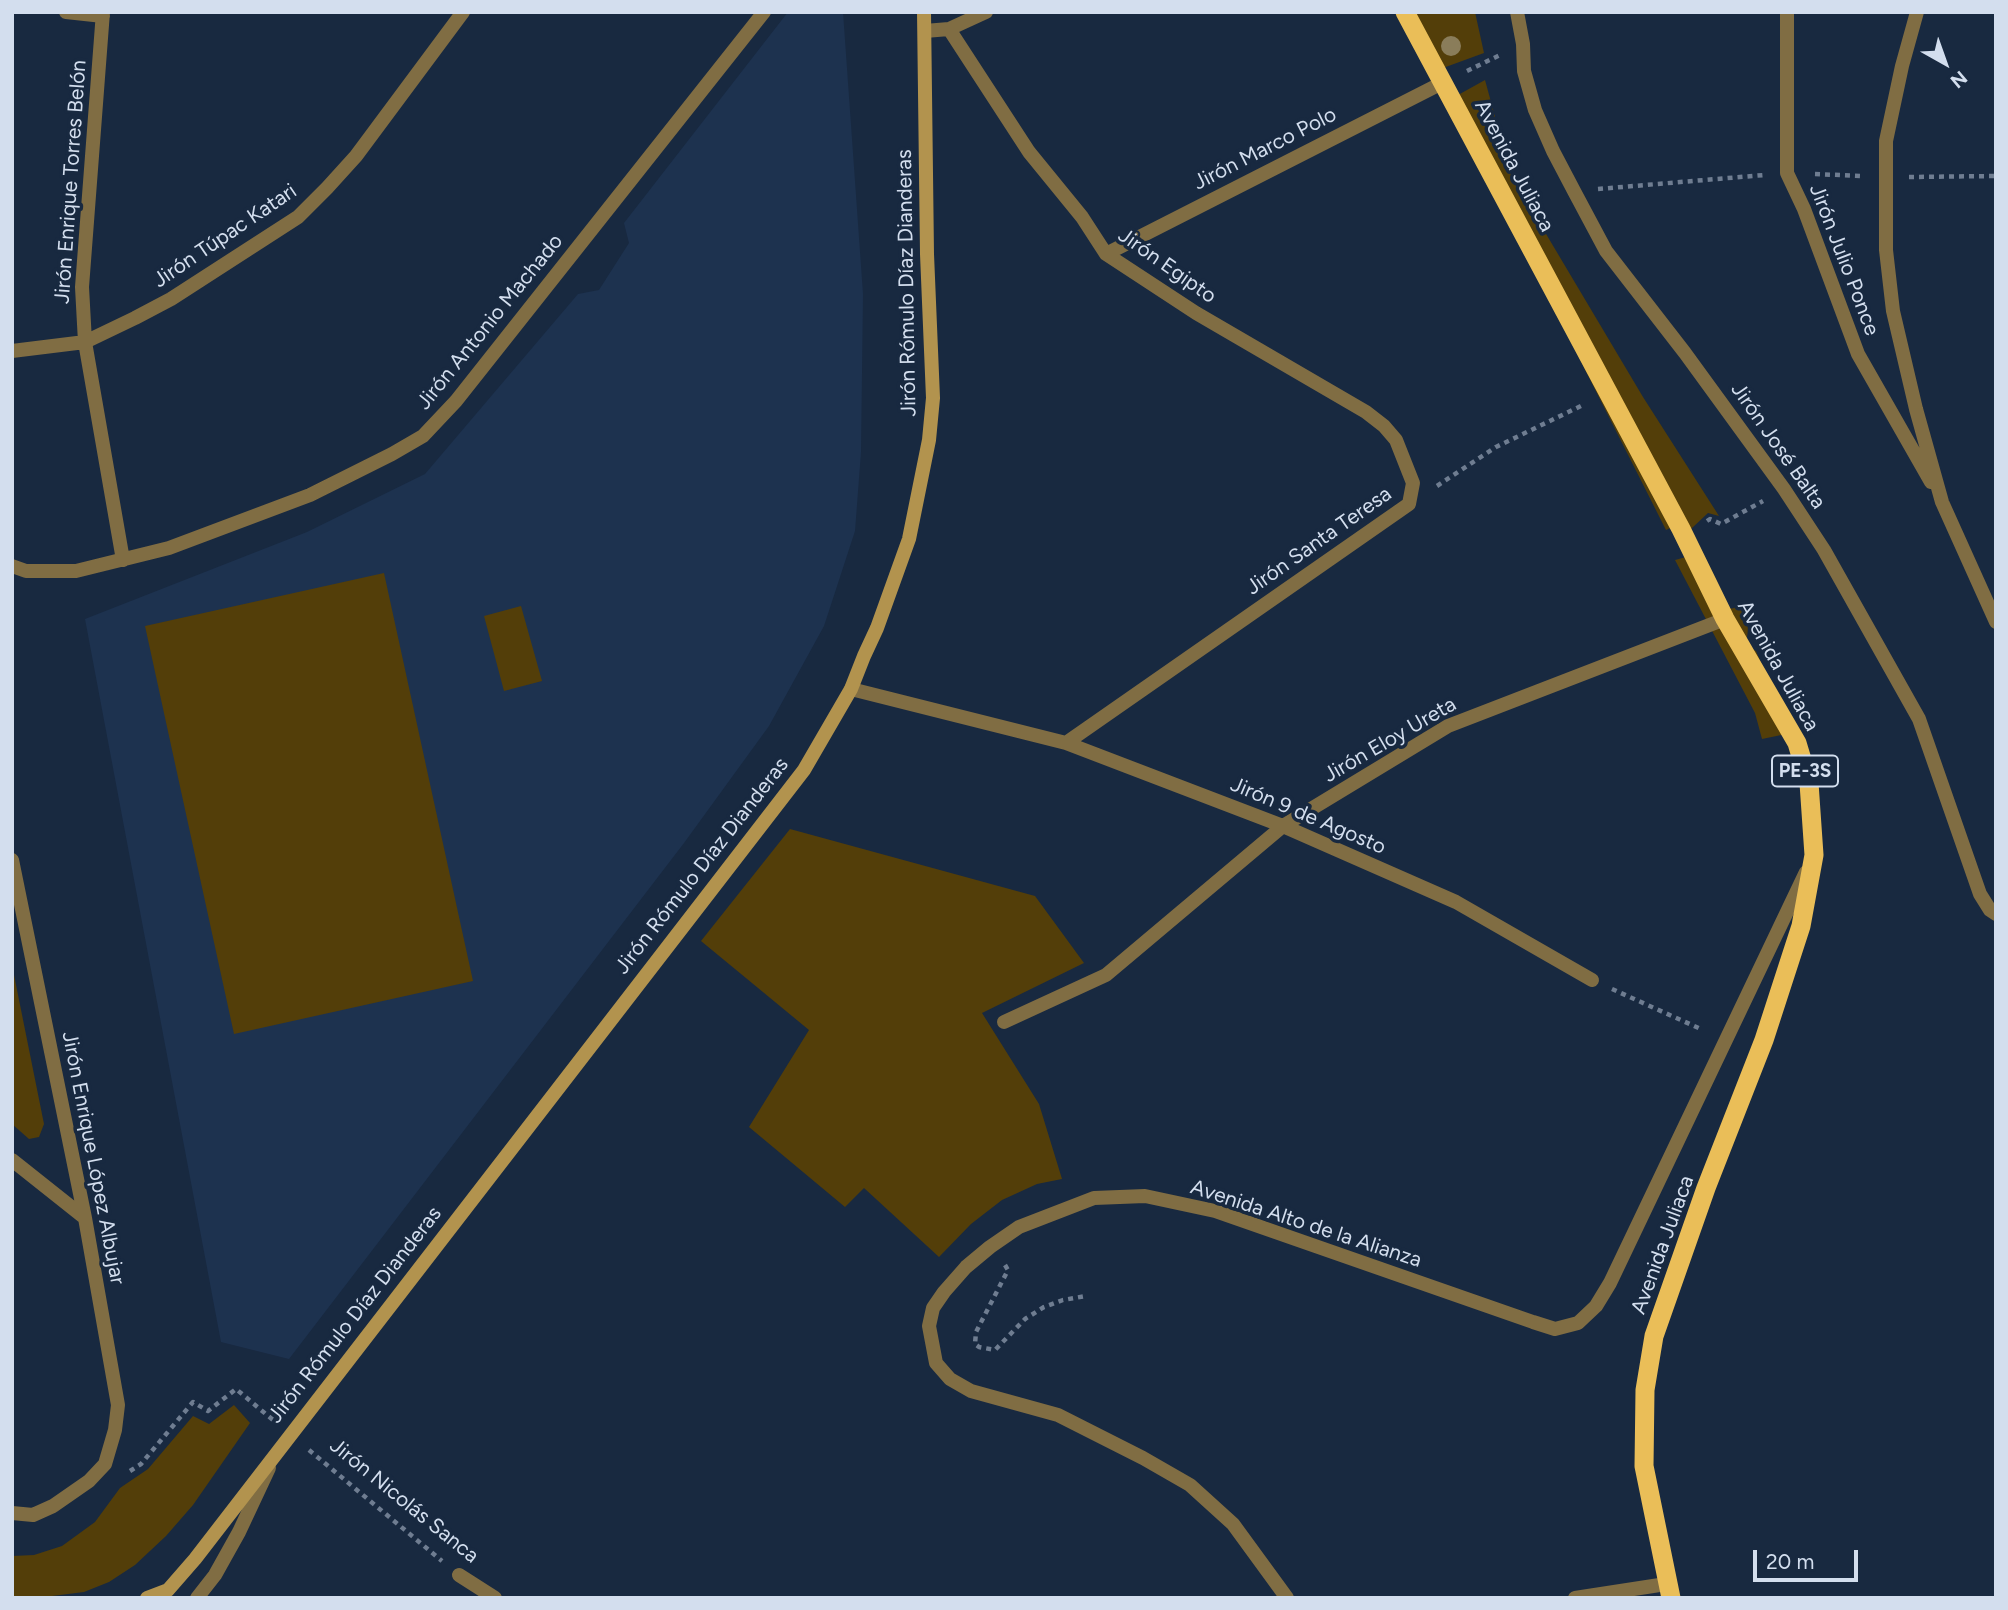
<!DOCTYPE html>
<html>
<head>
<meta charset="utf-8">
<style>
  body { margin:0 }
  #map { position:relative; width:2008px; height:1610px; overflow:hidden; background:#182940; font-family:Figtree,sans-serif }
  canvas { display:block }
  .frame { position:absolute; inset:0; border:14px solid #d3deee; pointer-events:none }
  .north { position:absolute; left:1910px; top:28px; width:70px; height:70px; -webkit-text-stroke:5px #182940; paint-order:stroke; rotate:140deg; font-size:19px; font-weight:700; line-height:28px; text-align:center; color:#d3deee }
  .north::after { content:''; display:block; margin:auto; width:24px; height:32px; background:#d3deee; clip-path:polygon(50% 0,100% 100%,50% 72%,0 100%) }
  .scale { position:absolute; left:1753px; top:1550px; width:105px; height:32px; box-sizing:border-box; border:4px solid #d3deee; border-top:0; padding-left:9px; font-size:21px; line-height:24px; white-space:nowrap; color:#d3deee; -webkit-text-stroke:5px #182940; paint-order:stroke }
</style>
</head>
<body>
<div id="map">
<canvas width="2008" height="1610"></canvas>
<div class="frame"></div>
<div class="north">N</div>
<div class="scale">20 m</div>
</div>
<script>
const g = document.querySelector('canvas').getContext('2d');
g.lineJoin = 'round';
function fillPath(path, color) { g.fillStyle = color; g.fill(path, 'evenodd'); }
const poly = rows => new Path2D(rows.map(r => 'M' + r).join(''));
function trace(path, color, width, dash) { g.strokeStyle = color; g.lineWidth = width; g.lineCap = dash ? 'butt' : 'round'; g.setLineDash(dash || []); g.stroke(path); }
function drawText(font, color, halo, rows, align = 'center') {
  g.font = font + ' Figtree,sans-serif'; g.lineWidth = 7; g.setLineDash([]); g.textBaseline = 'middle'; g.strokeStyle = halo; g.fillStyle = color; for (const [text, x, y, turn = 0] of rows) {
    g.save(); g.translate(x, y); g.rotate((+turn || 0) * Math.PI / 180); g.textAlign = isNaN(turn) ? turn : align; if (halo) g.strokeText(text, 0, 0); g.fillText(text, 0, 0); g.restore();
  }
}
const built = poly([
  [788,12,843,12,863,294,861,452,855,531,824,626,769,726,684,843,289,1359,221,1342,85,619,307,532,425,474,578,294,599,290,629,243,624,223]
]);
const green = poly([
  [1402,12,1475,12,1484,53,1432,72],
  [1485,80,1511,175,1643,397,1719,516,1708,513,1691,529,1686,521,1666,530,1449,100],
  [1686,557,1723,610,1734,608,1742,603,1748,629,1746,646,1756,651,1791,733,1762,739,1755,713,1675,560],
  [384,573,473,981,234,1034,145,626],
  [521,606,542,681,504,691,484,616],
  [790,829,1035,896,1084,963,982,1013,1039,1104,1062,1179,1037,1184,1002,1200,971,1224,939,1257,864,1188,845,1207,749,1127,809,1030,701,941],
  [12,965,44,1124,39,1137,29,1139,12,1124],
  [234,1405,250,1423,193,1505,166,1536,135,1565,109,1582,84,1592,44,1597,12,1596,12,1556,34,1555,62,1546,95,1522,120,1488,148,1469,193,1416,209,1424]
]);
const path = poly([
  [1467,71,1500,55],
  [1815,174,1862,176],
  [1909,177,1996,176],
  [1598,189,1764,175],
  [1437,486,1496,447,1585,404],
  [1707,521,1710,519,1721,524,1763,501],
  [1612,989,1703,1030],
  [1005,1265,1008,1270,976,1332,975,1344,979,1347,995,1350,1025,1319,1044,1307,1063,1300,1086,1296],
  [309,1450,442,1561],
  [130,1471,141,1464,193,1402,208,1411,236,1389,273,1420]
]);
const minor = poly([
  [66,12,103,16],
  [103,12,82,287,85,342,123,560],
  [1517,12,1523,44,1524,71,1535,110,1553,151,1574,191,1606,251,1685,353,1784,489,1824,550,1919,719,1980,894,1990,910,1996,914],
  [1787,12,1787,173,1804,209,1858,354,1931,482],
  [1917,12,1902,66,1886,141,1886,250,1893,311,1916,409,1942,502,1996,622],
  [949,29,986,12],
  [925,31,949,29,1029,152,1082,217,1106,254,1196,313,1366,412,1384,426,1396,440,1413,483,1409,504,1066,743],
  [1106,254,1444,82],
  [12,351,85,342,135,318,171,299,298,217,327,188,356,156,463,12],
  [12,566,26,571,76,571,169,548,310,495,392,454,423,436,456,401,764,12],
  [851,689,1066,743,1283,826,1456,902,1592,980],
  [12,860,85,1218,118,1405,115,1430,105,1464,89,1481,53,1506,33,1515,12,1513],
  [1004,1022,1106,975,1283,826,1448,726,1725,619],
  [12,1160,85,1218],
  [459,1575,495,1598],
  [197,1598,215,1575,239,1532,269,1468],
  [1575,1598,1666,1584]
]);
const tertiary = poly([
  [1287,1598,1233,1524,1190,1485,1143,1458,1058,1415,971,1391,950,1379,936,1363,929,1326,933,1308,944,1292,966,1267,990,1247,1019,1227,1094,1198,1145,1196,1215,1211,1533,1322,1555,1329,1578,1323,1596,1306,1610,1283,1806,872]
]);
const secondary = poly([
  [147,1598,168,1590,195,1559,804,770,851,689,864,656,877,628,909,539,929,440,933,398,927,254,924,12]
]);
const trunk = poly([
  [1405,12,1681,529,1725,619,1797,743,1809,783,1814,855,1801,926,1764,1040,1706,1188,1654,1336,1645,1390,1644,1466,1671,1598]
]);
const trees = [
  [1451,46]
];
const shields = [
  [1805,771,66]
];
const shieldNames = [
  ["PE-3S",1805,771]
];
const streetNames = [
  ["Jirón Marco Polo",1265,149,-27],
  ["Avenida Juliaca",1514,166,62],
  ["Jirón Enrique Torres Belón",71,182,-86],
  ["Jirón Túpac Katari",225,236,-34],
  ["Jirón Julio Ponce",1844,260,69],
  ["Jirón Egipto",1167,266,35],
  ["Jirón Rómulo Díaz Dianderas",907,283,-91],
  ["Jirón Antonio Machado",490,322,-51],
  ["Jirón José Balta",1778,446,55],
  ["Jirón Santa Teresa",1319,541,-35],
  ["Avenida Juliaca",1778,666,61],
  ["Jirón Eloy Ureta",1390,740,-30],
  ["Jirón 9 de Agosto",1308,816,23],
  ["Jirón Rómulo Díaz Dianderas",702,866,-52],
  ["Jirón Enrique López Albujar",93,1158,79],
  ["Avenida Alto de la Alianza",1306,1224,18],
  ["Avenida Juliaca",1663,1245,-70],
  ["Jirón Rómulo Díaz Dianderas",355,1315,-52],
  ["Jirón Nicolás Sanca",404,1501,39]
];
fillPath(built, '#1d324f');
fillPath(green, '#533e09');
trace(path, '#6f7d91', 4.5, [5, 5]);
trace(minor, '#806d43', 14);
trace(tertiary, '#806d43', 14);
trace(secondary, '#b2934e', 14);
trace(trunk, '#eabe58', 19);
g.fillStyle = '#8a7d5a';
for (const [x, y] of trees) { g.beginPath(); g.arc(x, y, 10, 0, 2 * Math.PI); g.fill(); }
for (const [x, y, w] of shields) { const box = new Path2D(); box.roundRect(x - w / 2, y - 15.5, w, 31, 5); g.fillStyle = '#182940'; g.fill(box); trace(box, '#d3deee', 2); }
drawText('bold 19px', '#d3deee', null, shieldNames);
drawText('21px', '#d3deee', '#182940', streetNames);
</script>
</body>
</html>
